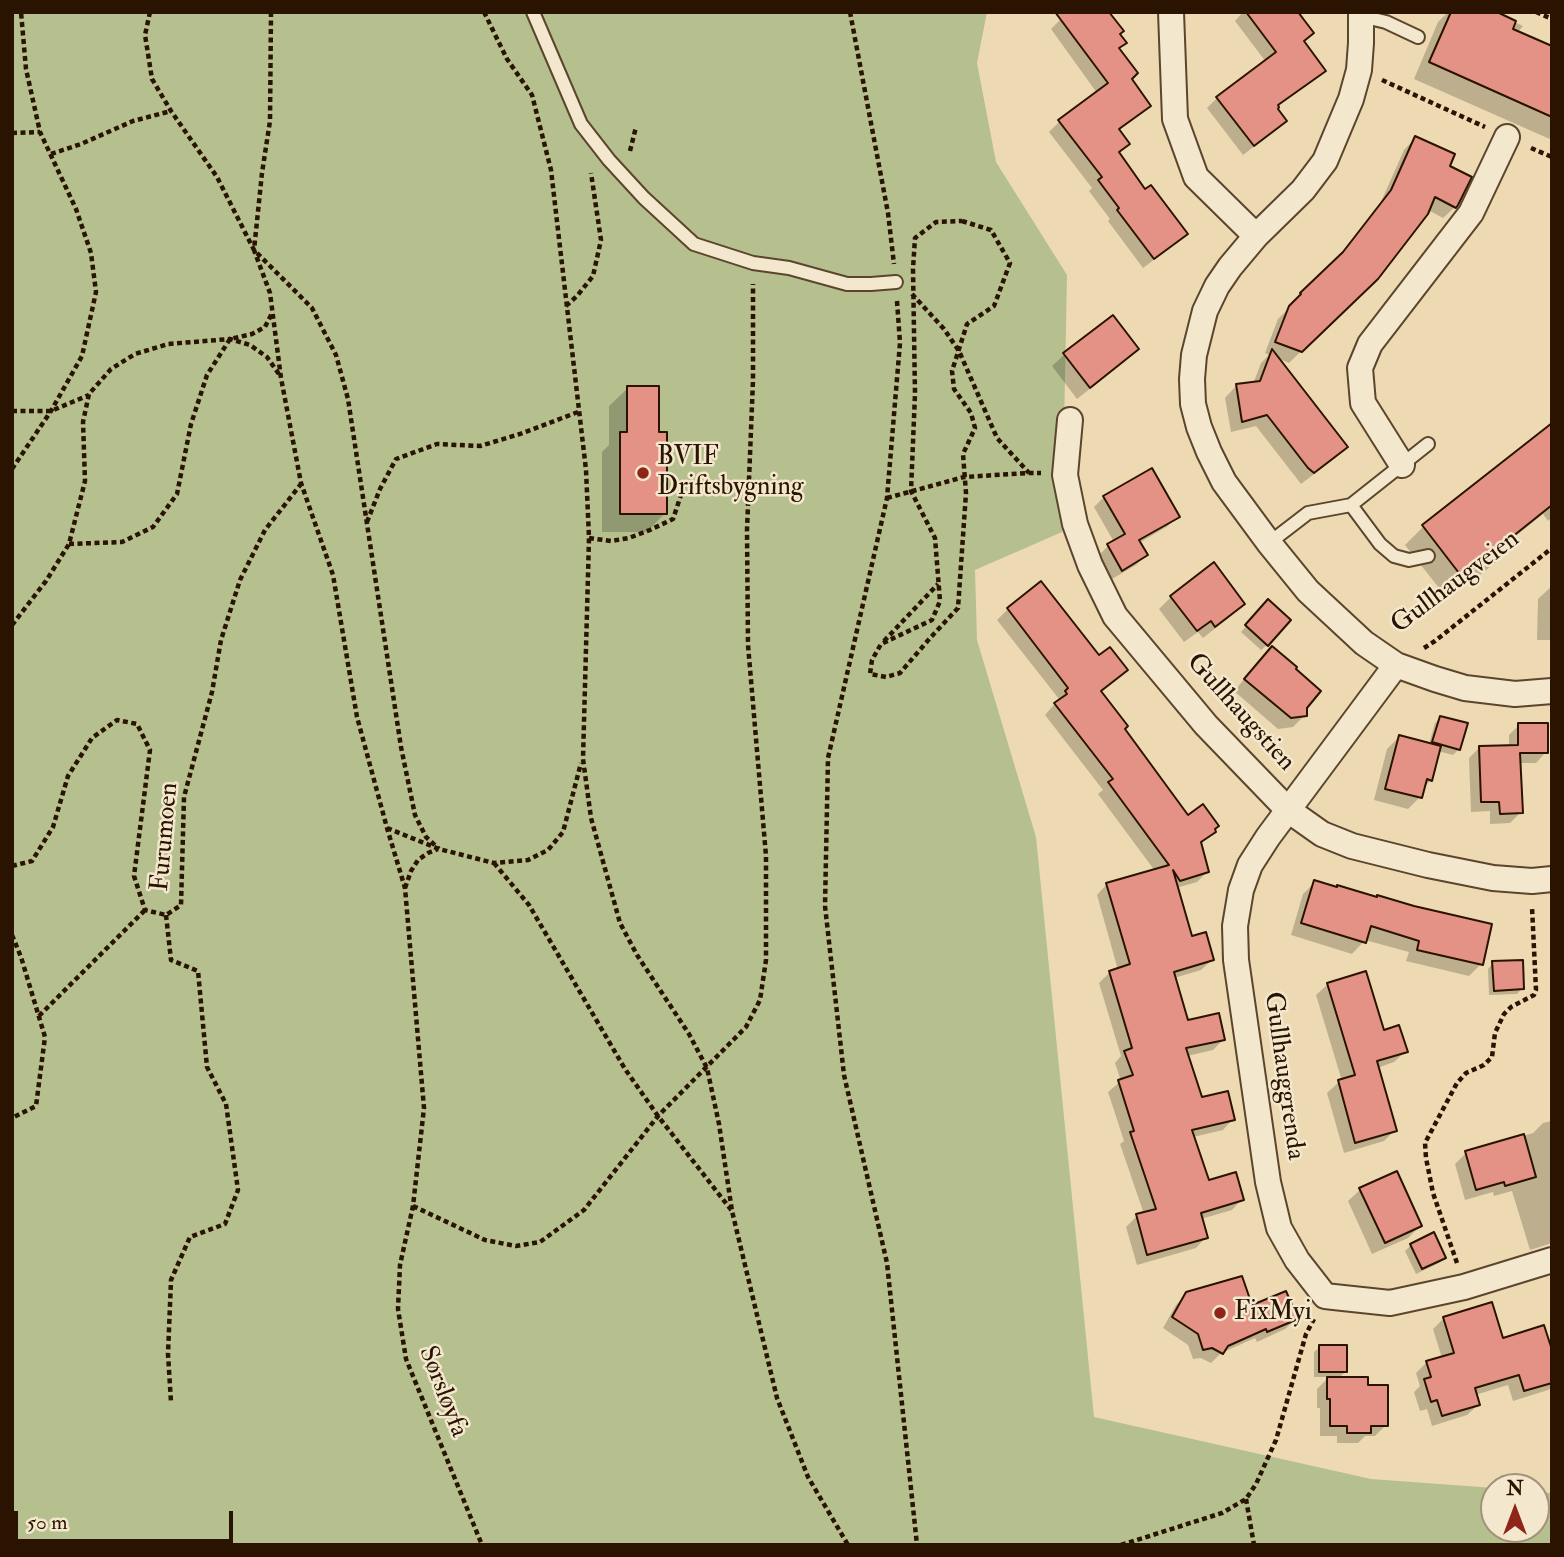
<!DOCTYPE html>
<html>
<head>
<meta charset="utf-8">
<style>
  body { margin:0 }
  #map { position:relative; width:1564px; height:1557px; overflow:hidden; background:#eddab2; font-family:"IM FELL Double Pica",serif }
  canvas { display:block }
  .frame { position:absolute; inset:0; border:14px solid #2a1300; pointer-events:none }
  .north { position:absolute; left:1480px; top:1473px; width:70px; height:70px; box-sizing:border-box; background:#f3e7cd; border:2px solid #a3927b; border-radius:50%; rotate:0deg; font-size:19px; font-weight:700; line-height:28px; text-align:center; color:#2a1300 }
  .north::after { content:''; display:block; margin:auto; width:24px; height:32px; background:#8f2418; clip-path:polygon(50% 0,100% 100%,50% 72%,0 100%) }
  .scale { position:absolute; left:14px; top:1511px; width:219px; height:32px; box-sizing:border-box; border:4px solid #2a1300; border-top:0; padding-left:9px; font-size:21px; line-height:24px; white-space:nowrap; color:#2a1300; -webkit-text-stroke:5px #f3e7cd; paint-order:stroke }
</style>
</head>
<body>
<div id="map">
<canvas width="1564" height="1557"></canvas>
<div class="frame"></div>
<div class="north">N</div>
<div class="scale">50 m</div>
</div>
<script>
const g = document.querySelector('canvas').getContext('2d');
g.lineJoin = 'round';
function fillPath(path, color) { g.fillStyle = color; g.fill(path, 'evenodd'); }
const poly = rows => new Path2D(rows.map(r => 'M' + r).join(''));
function trace(path, color, width, dash) { g.strokeStyle = color; g.lineWidth = width; g.lineCap = dash ? 'butt' : 'round'; g.setLineDash(dash || []); g.stroke(path); }
function drawText(font, color, halo, rows, align = 'center') {
  g.font = font + ' "IM FELL Double Pica",serif'; g.lineWidth = 5; g.setLineDash([]); g.textBaseline = 'middle'; g.strokeStyle = halo; g.fillStyle = color; for (const [text, x, y, turn = 0] of rows) {
    g.save(); g.translate(x, y); g.rotate((+turn || 0) * Math.PI / 180); g.textAlign = isNaN(turn) ? turn : align; if (halo) g.strokeText(text, 0, 0); g.fillText(text, 0, 0); g.restore();
  }
}
const green = poly([
  [12,12,987,12,977,63,996,162,1067,275,1062,532,975,570,977,640,1036,837,1094,1417,1371,1479,1494,1488,1494,1529,1536,1529,1536,1492,1552,1493,1552,1545,12,1545]
]);
const shadow = poly([
  [1243,12,1300,12,1304,18,1302,20,1303,42,1324,71,1313,81,1275,108,1285,121,1274,131,1243,155,1207,108,1217,98,1266,62,1235,21],
  [1448,12,1493,12,1523,26,1517,33,1552,48,1552,140,1414,79,1438,22],
  [1061,19,1125,43,1118,49,1130,79,1149,105,1138,116,1118,131,1118,153,1145,191,1185,234,1175,244,1143,268,1108,221,1110,219,1089,191,1092,188,1049,132,1059,122,1097,93,1051,29],
  [1415,138,1447,167,1455,207,1443,218,1428,210,1377,277,1289,363,1277,358,1346,447,1334,459,1301,484,1256,426,1231,432,1225,398,1236,386,1253,384,1261,363,1269,355,1265,353,1278,319,1291,306,1290,305,1333,263,1380,204,1404,150],
  [1112,317,1137,349,1125,361,1077,399,1052,366,1064,355],
  [628,388,657,434,665,513,647,532,602,532,602,452,609,445,609,406],
  [1552,425,1552,517,1548,521,1543,514,1512,539,1515,543,1497,561,1479,576,1471,576,1468,573,1443,593,1405,545,1423,527],
  [1104,497,1177,516,1168,526,1139,543,1146,555,1136,565,1112,579,1098,556,1108,546,1114,542,1094,507],
  [1213,565,1243,604,1231,616,1203,638,1198,632,1184,642,1159,609,1171,597],
  [1041,583,1098,658,1126,670,1100,692,1123,729,1188,817,1214,831,1200,845,1207,872,1197,882,1176,888,1190,938,1212,960,1201,970,1174,978,1187,1022,1223,1040,1213,1050,1187,1056,1201,1099,1233,1119,1223,1130,1193,1137,1207,1182,1242,1199,1232,1210,1201,1219,1206,1237,1196,1248,1137,1265,1126,1227,1137,1216,1144,1214,1120,1144,1124,1141,1108,1092,1121,1081,1115,1063,1121,1056,1099,983,1110,972,1118,970,1097,895,1107,884,1155,871,1098,794,1103,790,1045,715,1059,699,997,620,1008,609],
  [1552,586,1552,640,1537,640,1538,599],
  [1268,601,1267,645,1261,650,1241,632],
  [1261,660,1305,707,1305,715,1293,727,1278,729,1234,691],
  [1440,718,1459,749,1453,755,1438,751,1431,780,1423,788,1420,797,1408,809,1374,800,1387,749,1399,737,1429,744,1435,723],
  [1519,725,1546,752,1536,763,1519,763,1521,812,1510,823,1490,824,1490,811,1471,812,1469,758,1479,748,1509,747,1509,735],
  [1315,882,1481,964,1469,976,1406,961,1409,952,1365,940,1352,954,1291,935,1303,894],
  [1493,963,1522,988,1517,994,1489,995,1488,969],
  [1328,984,1406,1051,1394,1062,1377,1068,1395,1130,1384,1141,1344,1153,1327,1093,1339,1082,1342,1081,1316,995],
  [1552,1121,1552,1177,1550,1178,1552,1243,1530,1250,1512,1191,1494,1196,1493,1192,1465,1200,1455,1164,1466,1153,1533,1133,1543,1123],
  [1360,1190,1420,1226,1408,1238,1372,1254,1348,1201],
  [1411,1245,1444,1258,1439,1263,1416,1274,1405,1251],
  [1187,1294,1251,1308,1296,1319,1285,1329,1257,1342,1255,1338,1221,1353,1211,1363,1201,1358,1193,1359,1188,1345,1163,1328,1176,1305],
  [1444,1318,1502,1340,1552,1356,1552,1387,1548,1390,1513,1401,1508,1385,1475,1395,1478,1405,1467,1415,1432,1426,1427,1409,1420,1411,1414,1392,1420,1386,1416,1373,1427,1362,1442,1358,1433,1329],
  [1320,1347,1346,1371,1338,1379,1366,1386,1386,1425,1375,1436,1365,1436,1358,1443,1337,1443,1337,1436,1320,1436,1320,1408,1317,1408,1317,1389,1329,1377,1314,1377,1314,1352]
]);
const building = poly([
  [1055,12,1109,12,1124,31,1120,34,1127,43,1119,48,1138,73,1132,79,1151,106,1119,129,1130,144,1119,152,1145,189,1151,185,1188,234,1154,259,1117,210,1119,208,1098,180,1102,177,1058,120,1108,83,1055,12],
  [1246,12,1298,12,1314,33,1304,41,1326,71,1278,105,1279,107,1278,109,1287,121,1254,146,1216,97,1276,52,1246,12],
  [1451,12,1497,12,1516,21,1513,29,1552,46,1552,117,1429,62,1451,12],
  [1415,136,1455,154,1450,166,1472,177,1458,205,1456,208,1435,197,1428,214,1378,279,1302,352,1275,342,1289,306,1301,294,1300,293,1343,252,1391,190,1415,136],
  [1113,315,1139,349,1090,388,1063,353,1113,315],
  [1272,349,1348,447,1314,473,1308,468,1267,415,1242,422,1236,384,1260,381,1272,349],
  [627,386,659,386,659,432,667,432,667,514,620,514,620,432,627,432,627,386],
  [1552,423,1552,505,1512,537,1518,543,1493,563,1487,556,1462,577,1422,525,1552,423],
  [1152,468,1180,517,1139,540,1148,555,1122,571,1107,544,1125,534,1103,496,1152,468],
  [1214,562,1245,604,1215,627,1211,621,1197,631,1170,596,1214,562],
  [1041,581,1099,655,1110,647,1128,670,1101,691,1128,726,1125,729,1188,815,1203,804,1219,826,1215,829,1216,832,1201,842,1209,872,1180,881,1173,870,1192,936,1206,932,1214,960,1174,972,1188,1020,1219,1013,1225,1040,1186,1048,1202,1097,1228,1091,1235,1120,1192,1130,1209,1180,1236,1172,1244,1200,1201,1213,1208,1238,1147,1255,1136,1214,1156,1209,1130,1132,1134,1131,1118,1080,1133,1075,1124,1051,1132,1048,1109,971,1130,964,1106,883,1169,865,1108,782,1113,779,1054,703,1067,694,1065,691,1068,688,1007,608,1041,581],
  [1268,599,1291,620,1268,646,1245,625,1268,599],
  [1272,646,1297,667,1296,669,1321,691,1307,708,1307,716,1291,718,1244,679,1272,646],
  [1440,716,1468,723,1460,750,1432,742,1440,716],
  [1518,723,1548,723,1548,753,1520,753,1523,813,1500,814,1499,802,1481,802,1479,746,1518,745,1518,723],
  [1399,735,1441,746,1432,781,1427,779,1422,798,1385,789,1399,735],
  [1314,880,1337,887,1337,885,1377,897,1377,895,1414,906,1492,924,1483,965,1417,950,1419,941,1371,926,1366,943,1301,923,1314,880],
  [1523,960,1524,989,1494,991,1492,961,1523,960],
  [1366,971,1384,1030,1399,1025,1408,1052,1377,1061,1397,1131,1355,1143,1338,1080,1355,1075,1327,983,1366,971],
  [1524,1134,1536,1177,1505,1186,1504,1182,1476,1190,1465,1151,1524,1134],
  [1397,1171,1422,1226,1385,1243,1359,1188,1397,1171],
  [1434,1232,1446,1258,1422,1269,1410,1244,1434,1232],
  [1242,1276,1252,1305,1286,1291,1298,1319,1267,1332,1266,1329,1228,1346,1223,1354,1212,1348,1203,1350,1198,1334,1172,1317,1186,1292,1242,1276],
  [1492,1302,1503,1338,1544,1325,1552,1350,1552,1383,1524,1391,1519,1375,1475,1388,1480,1405,1442,1416,1437,1400,1431,1402,1424,1379,1431,1377,1426,1361,1454,1353,1443,1317,1492,1302],
  [1319,1345,1347,1345,1347,1372,1319,1372,1319,1345],
  [1327,1377,1368,1377,1368,1385,1388,1385,1388,1426,1371,1426,1371,1433,1347,1433,1347,1426,1330,1426,1330,1399,1327,1399,1327,1377]
]);
const path = poly([
  [150,12,145,35,152,79,171,111,217,177,254,250,312,308,336,355,348,399,401,747,415,815,426,837,439,849],
  [271,12,270,121,262,173,254,250,270,293,281,378,301,483,333,575,357,717,387,828,405,888,424,1108,413,1206,400,1265,398,1309,406,1359,482,1545],
  [484,12,507,59,532,95,551,170,586,470,589,538,583,759,591,818,620,923,637,955,689,1034,707,1068,719,1124,732,1211,777,1398,808,1477,848,1545],
  [850,12,888,213,894,264],
  [1536,12,1552,19],
  [1382,80,1485,127],
  [12,133,40,132],
  [1531,148,1552,157],
  [630,151,636,127],
  [51,154,81,144,133,121,171,111],
  [962,221,991,230,1010,263,994,306,967,324,952,371,954,389,971,413,975,428,963,454,966,493,958,608,931,637,900,673,886,677,870,674,872,660,881,644,932,620,940,601,935,538,911,491,915,394,913,269,915,238,936,222,962,221],
  [912,294,944,329,959,351,997,438,1029,473],
  [897,301,900,343,887,498,828,758,825,906,844,1075,887,1263,917,1545],
  [566,306,577,296,593,276,601,240,591,173],
  [12,411,51,411,89,395],
  [12,469,51,411,82,356,96,292,91,253,76,209,40,132,26,69,21,12],
  [887,498,964,477,1029,473,1041,473],
  [367,522,380,489,396,459,437,444,480,446,520,434,578,412],
  [589,538,611,541,629,538,650,530,673,519,684,486],
  [69,544,122,542,153,527,177,494,191,424,207,375,230,339,252,334,265,327,272,313],
  [12,625,46,581,69,544,85,481,83,422,89,394,111,369,135,354,168,344,230,339,250,345,267,357,281,377],
  [884,641,938,584],
  [1424,648,1435,641,1552,548],
  [387,828,439,849,494,863,528,860,548,850,563,832,581,763],
  [494,863,529,905,625,1069,658,1116,732,1211],
  [12,866,32,861,53,827,68,776,92,738,117,720,137,724,150,750,134,876,145,910,166,915,181,905,184,797,212,692,221,640,240,580,265,530,301,484],
  [405,888,411,871,418,860,428,853,438,849],
  [166,915,171,960,198,971,207,1067,226,1104,238,1190,225,1224,190,1237,171,1280,168,1354,171,1402],
  [12,935,21,957,45,1037,36,1106,12,1118],
  [39,1016,145,910],
  [413,1206,485,1240,516,1246,540,1242,584,1210,658,1116,746,1027,760,1000,766,960,766,856,748,645,747,530,753,380,753,284],
  [1457,1263,1433,1193,1426,1158,1425,1143,1457,1083,1466,1073,1484,1065,1492,1057,1495,1033,1504,1014,1511,1007,1534,995,1536,990,1532,907],
  [1246,1499,1254,1545],
  [1121,1545,1222,1513,1246,1499,1256,1484,1276,1440,1306,1334,1314,1319]
]);
const lane = poly([
  [533,12,581,124,609,160,644,198,694,244,753,263,789,268,847,284,871,284,896,282],
  [1361,16,1386,22,1418,37],
  [1351,505,1380,544,1394,556,1409,560,1428,556],
  [1269,543,1308,513,1351,505,1428,444]
]);
const street = poly([
  [1171,12,1175,119,1196,177,1256,236],
  [1361,12,1361,43,1359,70,1351,99,1325,161,1303,190,1256,236,1230,267,1217,286,1205,311,1194,355,1192,379,1193,404,1199,427,1209,452,1224,482,1269,543,1308,591,1364,643,1396,665,1435,679,1465,688,1515,694,1552,691],
  [1070,420,1065,475,1075,524,1090,565,1115,616,1206,725,1288,810,1322,834,1352,846,1428,865,1493,878,1532,881,1552,879],
  [1402,465,1363,403,1360,368,1370,344,1471,213,1507,137],
  [1396,665,1268,837,1250,865,1241,890,1235,926,1236,960,1268,1182,1279,1228,1297,1260,1325,1296,1343,1298,1390,1303,1464,1287,1552,1260]
]);
const markers = [
  [643,473,7,"#8f2418"],
  [1220,1313,7,"#8f2418"]
];
const poiNames = [
  ["BVIF",657,458],
  ["Driftsbygning",657,488],
  ["FixMyi",1234,1313]
];
const streetNames = [
  ["Gullhaugveien",1456,583,-37],
  ["Gullhaugstien",1240,713,48],
  ["Furumoen",166,837,-85],
  ["Gullhauggrenda",1283,1076,82],
  ["Sørsløyfa",442,1392,69]
];
fillPath(green, '#b5c08e');
fillPath(shadow, '#0003');
fillPath(building, '#e39285');
trace(building, '#2a1300', 2);
trace(lane, '#5b452c', 16);
trace(street, '#5b452c', 28);
trace(path, '#2a1300', 4.5, [5, 3.5]);
trace(lane, '#f3e7cd', 12);
trace(street, '#f3e7cd', 24);
for (const [x, y, r, color] of markers) { const dot = new Path2D(); dot.arc(x, y, r, 0, 2 * Math.PI); g.fillStyle = color; g.fill(dot); trace(dot, '#f3e7cd', 2.5); }
drawText('26px', '#2a1300', '#f3e7cd', poiNames, 'left');
drawText('26px', '#2a1300', '#f3e7cd', streetNames);
</script>
</body>
</html>
